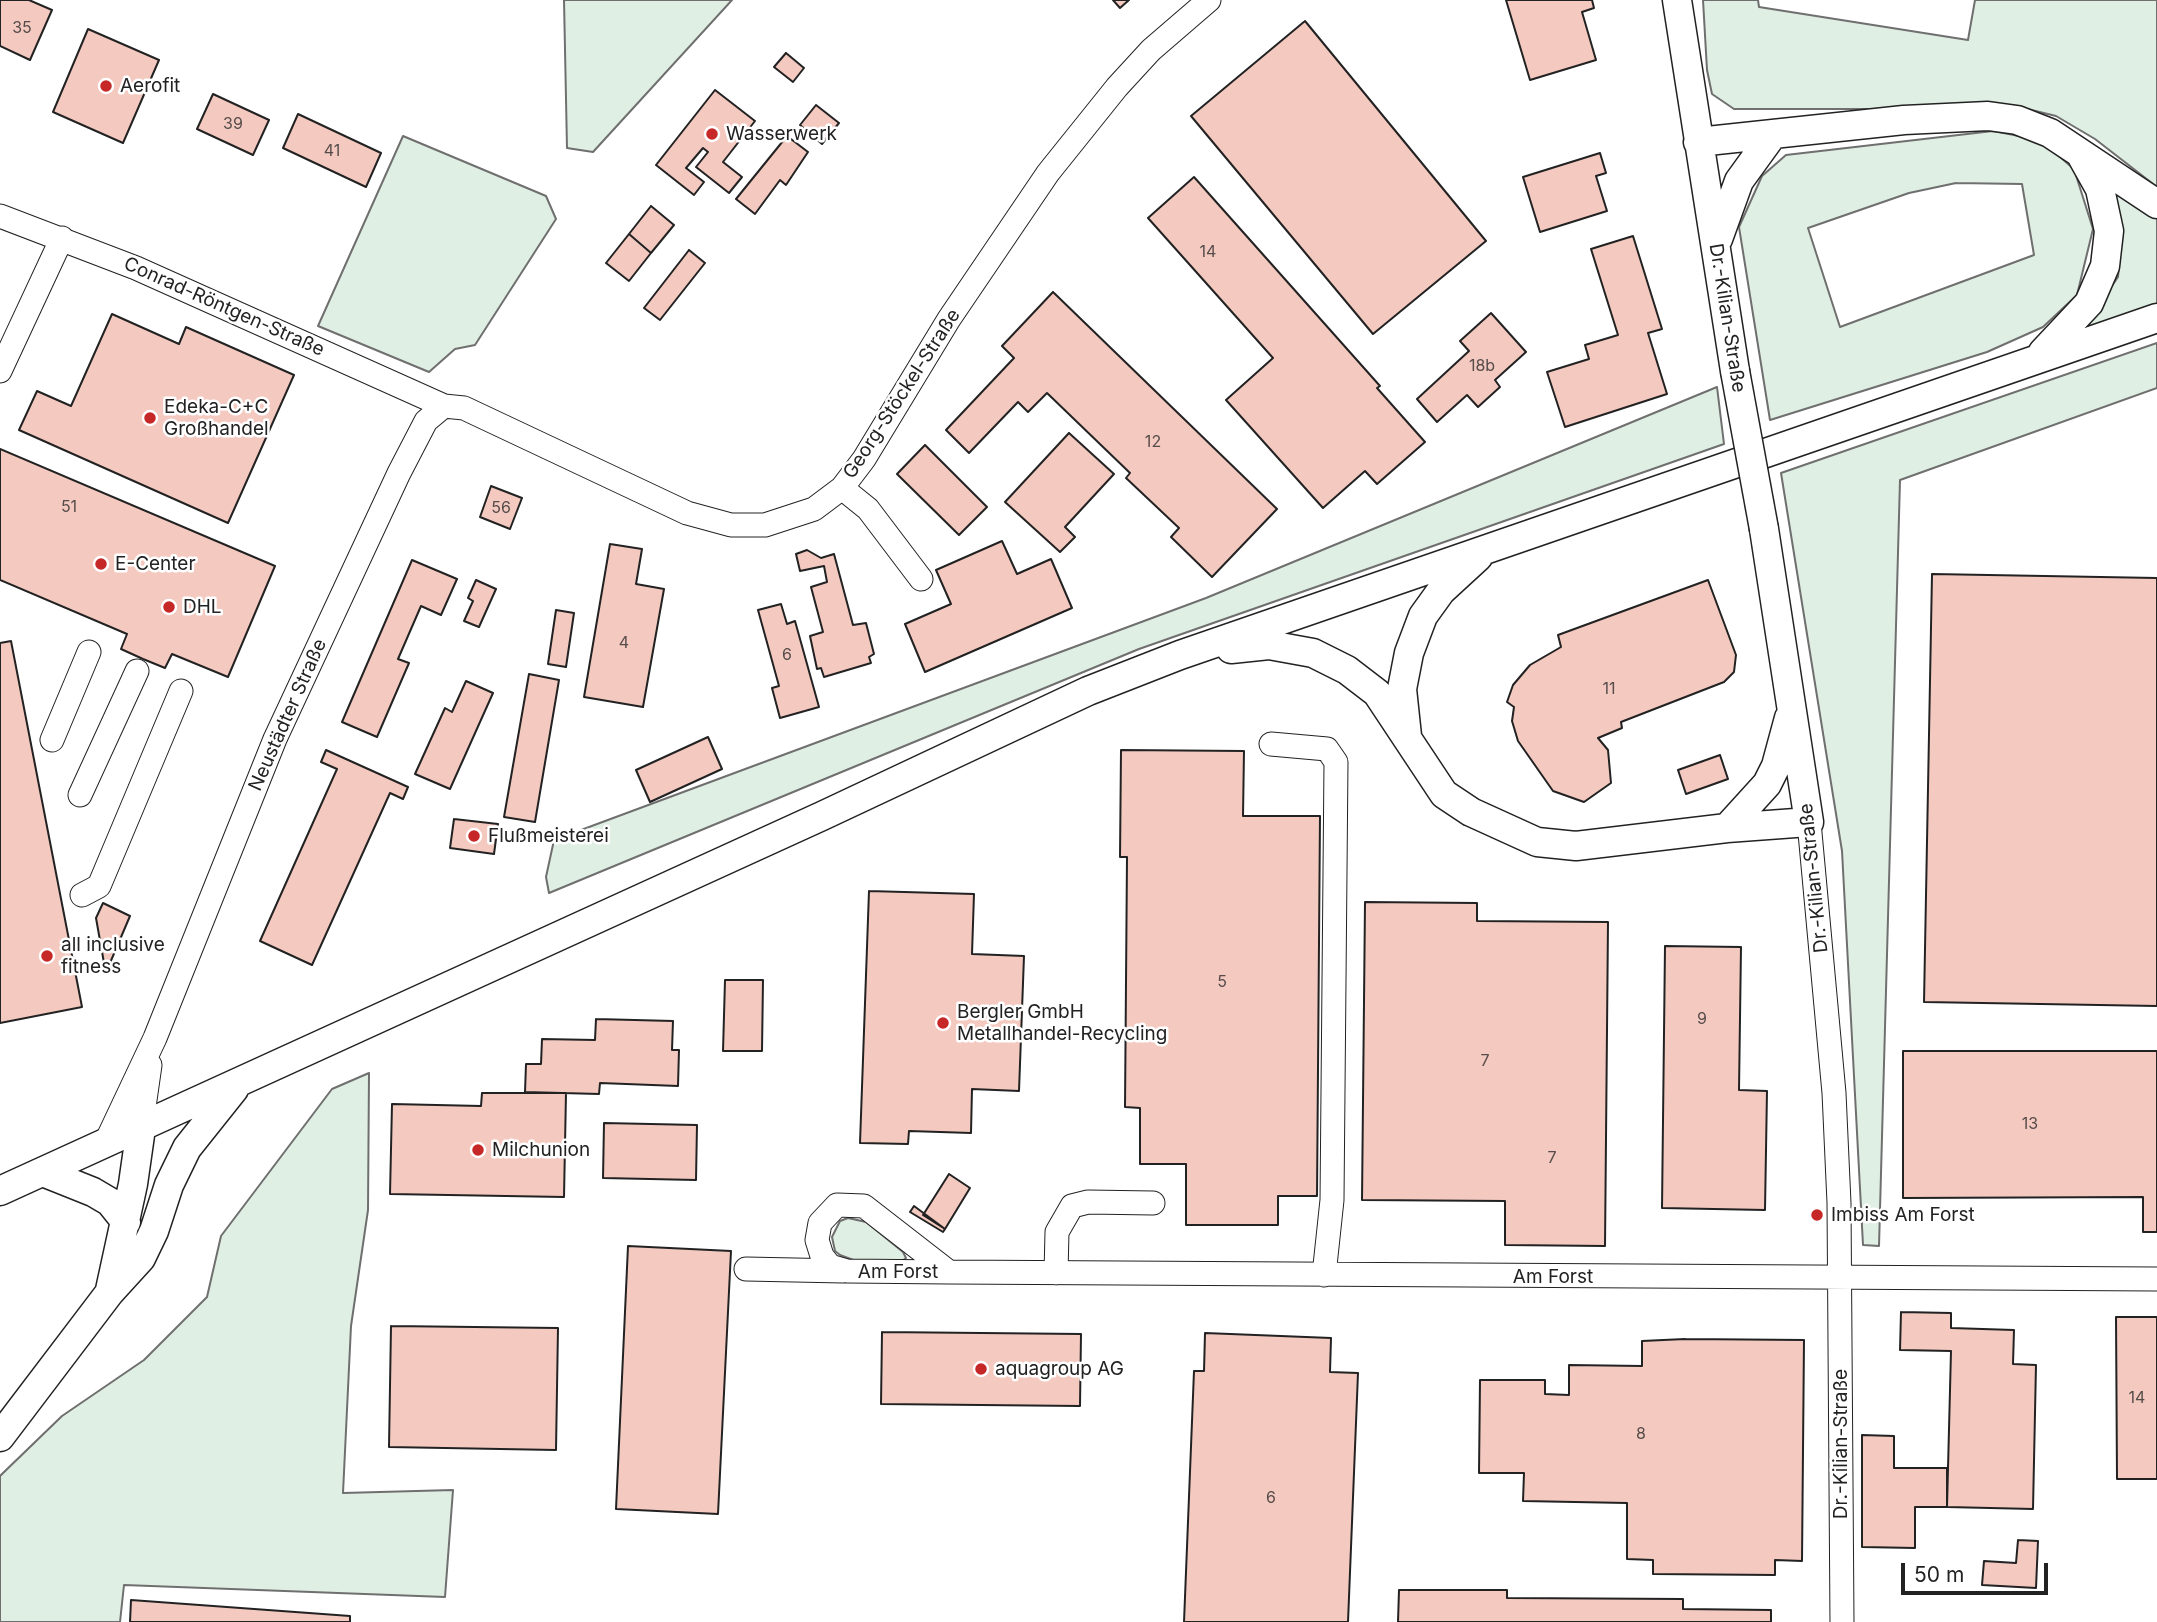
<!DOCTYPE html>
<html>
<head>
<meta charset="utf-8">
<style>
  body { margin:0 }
  #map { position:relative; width:2157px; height:1622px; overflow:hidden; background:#fff; font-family:Inter,sans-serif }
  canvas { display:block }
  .scale { position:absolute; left:1901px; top:1563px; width:147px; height:32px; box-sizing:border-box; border:4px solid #222; border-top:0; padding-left:9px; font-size:21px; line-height:24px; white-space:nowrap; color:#222; -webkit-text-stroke:5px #fff; paint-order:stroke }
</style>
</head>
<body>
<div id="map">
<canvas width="2157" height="1622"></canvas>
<div class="scale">50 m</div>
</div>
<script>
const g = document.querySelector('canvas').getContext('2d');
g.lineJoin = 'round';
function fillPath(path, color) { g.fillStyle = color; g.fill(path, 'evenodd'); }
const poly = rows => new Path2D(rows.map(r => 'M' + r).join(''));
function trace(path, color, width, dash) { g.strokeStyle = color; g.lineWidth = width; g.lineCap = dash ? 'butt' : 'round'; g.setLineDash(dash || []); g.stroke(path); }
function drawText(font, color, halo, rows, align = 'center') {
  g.font = font + ' Inter,sans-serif'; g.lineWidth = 5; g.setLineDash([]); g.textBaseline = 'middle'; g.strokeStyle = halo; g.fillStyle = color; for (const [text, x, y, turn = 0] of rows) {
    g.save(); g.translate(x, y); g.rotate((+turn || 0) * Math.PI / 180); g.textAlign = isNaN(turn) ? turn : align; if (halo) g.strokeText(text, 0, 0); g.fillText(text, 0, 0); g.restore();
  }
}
const green = poly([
  [564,0,732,0,593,152,567,148,564,0],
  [1703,0,1758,0,1759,7,1968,40,1975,0,2157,0,2157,187,2095,139,2056,116,2011,105,1958,109,1734,109,1712,94,1707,70,1703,0],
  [1993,131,2040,140,2074,169,2093,229,2077,295,2043,327,1987,352,1770,420,1739,227,1762,176,1786,155,1993,131],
  [1956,183,2022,184,2034,255,1840,327,1808,228,1909,193,1956,183],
  [403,136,546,196,556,219,475,345,455,349,429,372,318,326,403,136],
  [2111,183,2157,218,2157,305,2081,331,2118,277,2122,231,2111,183],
  [2157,343,2157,388,1900,480,1879,1246,1863,1245,1842,851,1781,473,2157,343],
  [1717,387,1724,444,1139,649,549,893,546,877,554,840,1206,598,1717,387],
  [369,1073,368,1210,351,1326,343,1493,453,1490,445,1597,124,1585,120,1622,0,1622,0,1476,62,1416,144,1360,207,1297,221,1236,332,1089,369,1073],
  [848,1218,866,1222,903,1252,906,1258,901,1262,856,1261,840,1255,835,1251,832,1237,840,1221,848,1218]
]);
const building = poly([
  [0,0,29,0,52,10,30,60,0,46,0,0],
  [1113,0,1129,0,1120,8,1113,0],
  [1506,0,1592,0,1594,8,1582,12,1596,60,1530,80,1506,0],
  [1305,21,1486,241,1373,334,1191,116,1305,21],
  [88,29,159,60,123,143,53,112,88,29],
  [786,53,804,68,793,82,774,67,786,53],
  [715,90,755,121,723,162,742,177,729,193,696,167,708,152,703,148,686,168,704,182,694,195,656,165,715,90],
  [213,94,269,120,253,155,197,129,213,94],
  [816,105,839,123,822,144,800,125,816,105],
  [298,114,381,153,366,187,283,148,298,114],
  [787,136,808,152,786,185,780,180,755,214,736,199,787,136],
  [1600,153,1606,173,1596,176,1607,211,1540,232,1523,177,1600,153],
  [1194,177,1380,386,1377,388,1425,442,1377,484,1365,471,1323,508,1226,400,1273,358,1148,218,1194,177],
  [651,206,674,225,651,253,629,234,651,206],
  [629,234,651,253,629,281,606,263,629,234],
  [1633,236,1662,329,1648,333,1667,394,1565,427,1547,372,1589,359,1585,345,1618,335,1591,249,1633,236],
  [689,250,705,263,660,320,644,308,689,250],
  [1053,292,1277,509,1212,577,1171,537,1179,528,1126,478,1130,473,1047,393,1028,412,1018,402,969,453,946,430,1014,358,1002,346,1053,292],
  [1491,313,1526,352,1495,380,1500,387,1478,407,1467,395,1437,422,1417,399,1469,351,1460,341,1491,313],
  [112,314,179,344,186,327,294,375,228,523,19,430,37,391,71,406,112,314],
  [1069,433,1114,474,1065,527,1075,537,1060,552,1005,502,1069,433],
  [925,445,987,507,959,535,897,474,925,445],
  [0,449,275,566,228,677,172,654,165,668,143,659,121,649,127,634,0,580,0,449],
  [491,486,522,498,510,529,480,517,491,486],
  [1002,541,1017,574,1051,559,1072,608,925,672,905,624,951,604,936,570,1002,541],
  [610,544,642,549,636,584,664,589,643,707,584,697,610,544],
  [807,550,821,558,834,554,853,625,866,623,874,654,869,657,871,663,824,677,821,668,817,669,810,636,823,632,811,587,827,582,824,566,800,571,796,554,807,550],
  [412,560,457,579,441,615,421,606,398,659,409,663,377,737,342,722,412,560],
  [1932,574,2157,578,2157,1006,1924,1002,1932,574],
  [476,580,496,589,479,627,464,621,473,601,468,598,476,580],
  [1708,580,1736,655,1734,672,1724,682,1621,722,1622,728,1598,738,1608,750,1611,783,1584,802,1553,791,1518,741,1512,721,1514,707,1507,702,1513,685,1530,665,1561,647,1558,635,1708,580],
  [781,604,787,624,795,621,819,707,780,718,772,688,779,686,758,610,781,604],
  [556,610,574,613,566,667,548,664,556,610],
  [11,641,82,1007,0,1023,0,643,11,641],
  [529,674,559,680,535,822,504,817,529,674],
  [466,681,493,693,450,789,415,774,445,708,452,712,466,681],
  [708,737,722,769,650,802,636,770,708,737],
  [326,750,408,787,403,799,390,793,312,965,260,941,337,769,321,762,326,750],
  [1121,750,1244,751,1243,816,1320,816,1317,1196,1278,1196,1278,1225,1186,1225,1186,1164,1140,1164,1140,1108,1125,1107,1127,857,1120,857,1121,750],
  [1720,755,1728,779,1686,794,1678,770,1720,755],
  [454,819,498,824,494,854,450,848,454,819],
  [869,891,974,894,972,954,1024,956,1019,1091,972,1089,971,1133,909,1131,908,1144,860,1143,869,891],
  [1365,902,1477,903,1477,921,1608,922,1605,1246,1505,1245,1505,1201,1362,1200,1365,902],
  [103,903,130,916,110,963,104,963,96,918,103,903],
  [1665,946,1741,947,1739,1090,1767,1091,1765,1210,1662,1208,1665,946],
  [725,980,763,980,762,1051,723,1051,725,980],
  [596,1019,673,1021,672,1050,679,1050,678,1086,600,1083,599,1094,525,1092,526,1064,541,1064,542,1039,595,1040,596,1019],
  [1903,1051,2157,1051,2157,1232,2143,1232,2143,1197,1903,1198,1903,1051],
  [482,1093,566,1093,564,1197,390,1194,392,1104,481,1106,482,1093],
  [604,1123,697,1125,696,1180,603,1178,604,1123],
  [949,1174,970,1188,945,1229,923,1215,949,1174],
  [914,1206,945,1229,943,1232,910,1212,914,1206],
  [628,1246,731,1251,718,1514,616,1509,628,1246],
  [1901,1312,1951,1313,1951,1328,2014,1330,2013,1364,2036,1365,2033,1509,1947,1507,1951,1351,1900,1350,1901,1312],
  [2116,1317,2157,1317,2157,1479,2117,1479,2116,1317],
  [391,1326,558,1328,556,1450,389,1447,391,1326],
  [882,1332,1081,1334,1080,1406,881,1404,882,1332],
  [1205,1333,1331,1338,1330,1372,1358,1373,1348,1622,1184,1622,1194,1371,1204,1371,1205,1333],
  [1685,1339,1804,1340,1802,1561,1775,1560,1775,1575,1653,1574,1653,1560,1627,1559,1627,1503,1523,1501,1524,1473,1479,1473,1480,1380,1545,1380,1545,1394,1569,1395,1569,1365,1642,1366,1642,1341,1685,1339],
  [1862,1435,1894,1436,1894,1468,1947,1468,1947,1507,1915,1507,1915,1548,1862,1547,1862,1435],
  [2018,1540,2038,1541,2036,1588,1982,1585,1984,1561,2016,1563,2018,1540],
  [1399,1590,1507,1590,1507,1598,1683,1599,1683,1609,1771,1610,1771,1622,1398,1622,1399,1590],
  [131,1600,350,1616,350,1622,130,1622,131,1600]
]);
const minor = poly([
  [0,216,136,268,444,406,464,408,687,513,731,525,765,525,814,509,842,488,864,459,949,319,1048,173,1117,87,1151,50,1209,0],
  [0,371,62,238],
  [842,488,868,509,921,579],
  [52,740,89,652],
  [1271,744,1327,749,1336,762,1332,1200,1324,1275],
  [80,795,137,671],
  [1809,822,1834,1093,1839,1203,1842,1622],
  [82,895,99,886,181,691],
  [141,1128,150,1065],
  [105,1144,155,1038,275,739,399,473,426,421,444,406],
  [746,1269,843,1271],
  [949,1272,847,1271,830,1266,822,1256,817,1240,820,1223,837,1205,864,1206,949,1272,2157,1279],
  [1056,1273,1057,1232,1072,1206,1088,1202,1153,1203]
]);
const major = poly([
  [1677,0,1735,371],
  [1698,142,1904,120,1988,116,2017,120,2050,133,2157,204],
  [1718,239,1739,181,1773,134],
  [2043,352,2089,303,2105,266,2109,231,2100,189,2081,155],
  [1231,649,1269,645,1313,653,1347,670,1377,693,1444,794,1471,812,1537,842,1576,846,1727,828,1809,822,1764,529],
  [1407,736,1402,689,1409,653,1423,616,1441,591,1478,557],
  [1727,828,1767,784,1776,766,1789,718],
  [43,1172,93,1192,110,1202,126,1222],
  [0,1191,822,816,1088,691,1180,655,2157,318],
  [110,1290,133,1184,141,1128],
  [0,1437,110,1292,141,1258,154,1231,169,1185,187,1148,234,1089]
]);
const majorBridge = poly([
  [1735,371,1764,529]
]);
const markers = [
  [106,86,7,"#c62828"],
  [712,134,7,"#c62828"],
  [150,418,7,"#c62828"],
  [101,564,7,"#c62828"],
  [169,607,7,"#c62828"],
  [474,836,7,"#c62828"],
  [47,956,7,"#c62828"],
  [943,1023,7,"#c62828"],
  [478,1150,7,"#c62828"],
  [1817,1215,7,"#c62828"],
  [981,1369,7,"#c62828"]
];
const numberNames = [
  ["35",22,28],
  ["39",233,124],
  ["41",332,151],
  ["14",1208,252],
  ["18b",1482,366],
  ["12",1153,442],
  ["51",69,507],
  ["56",501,508],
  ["4",624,643],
  ["6",787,655],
  ["11",1609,689],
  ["5",1222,982],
  ["9",1702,1019],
  ["7",1485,1061],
  ["13",2030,1124],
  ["7",1552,1158],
  ["14",2137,1398],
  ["8",1641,1434],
  ["6",1271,1498]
];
const poiNames = [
  ["Aerofit",120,86],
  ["Wasserwerk",726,134],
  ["Edeka-C+C",164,407],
  ["Großhandel",164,429],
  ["E-Center",115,564],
  ["DHL",183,607],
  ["Flußmeisterei",488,836],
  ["all inclusive",61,945],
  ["fitness",61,967],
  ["Bergler GmbH",957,1012],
  ["Metallhandel-Recycling",957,1034],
  ["Milchunion",492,1150],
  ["Imbiss Am Forst",1831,1215],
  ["aquagroup AG",995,1369]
];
const streetNames = [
  ["Conrad-Röntgen-Straße",224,307,24],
  ["Dr.-Kilian-Straße",1727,318,81],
  ["Georg-Stöckel-Straße",902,394,-57],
  ["Neustädter Straße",288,715,-66],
  ["Dr.-Kilian-Straße",1814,878,-96],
  ["Am Forst",898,1272],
  ["Am Forst",1553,1277],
  ["Dr.-Kilian-Straße",1841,1444,-90]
];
fillPath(green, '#e0efe3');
trace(green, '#6f6f6f', 2);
fillPath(building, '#f3c9c0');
trace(building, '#222', 2);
trace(minor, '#222', 25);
trace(major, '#222', 31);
trace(minor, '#fff', 23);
trace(major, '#fff', 28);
trace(majorBridge, '#222', 31, []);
trace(majorBridge, '#fff', 28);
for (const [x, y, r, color] of markers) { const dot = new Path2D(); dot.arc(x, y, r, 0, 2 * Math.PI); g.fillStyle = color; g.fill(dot); trace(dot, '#fff', 2.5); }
drawText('16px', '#564c4a', null, numberNames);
drawText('19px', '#222', '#fff', poiNames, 'left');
drawText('19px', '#222', '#fff', streetNames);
</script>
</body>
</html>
